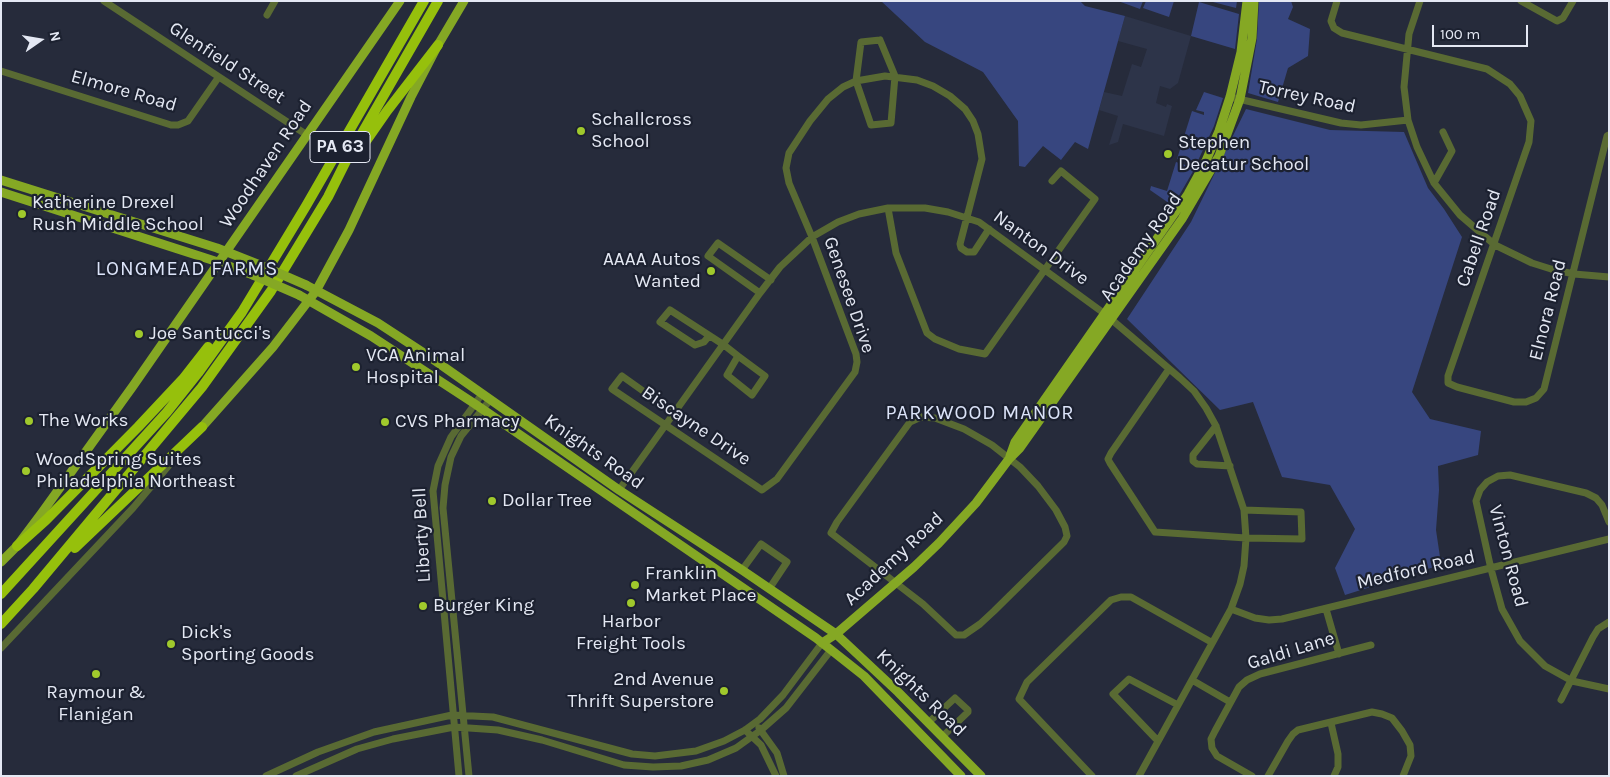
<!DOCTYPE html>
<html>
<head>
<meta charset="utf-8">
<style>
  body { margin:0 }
  #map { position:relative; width:1610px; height:777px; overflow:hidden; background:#262b3b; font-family:Karla,sans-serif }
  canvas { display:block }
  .frame { position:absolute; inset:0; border:2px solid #e4e8f3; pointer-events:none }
  .north { position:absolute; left:15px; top:15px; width:50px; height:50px; -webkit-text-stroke:4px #1c2130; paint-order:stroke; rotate:77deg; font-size:14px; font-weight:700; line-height:20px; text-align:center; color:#e4e8f3 }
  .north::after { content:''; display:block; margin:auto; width:18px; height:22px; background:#e4e8f3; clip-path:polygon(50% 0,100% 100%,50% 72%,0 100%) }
  .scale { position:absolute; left:1432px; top:25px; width:96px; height:22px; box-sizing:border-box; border:2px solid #e4e8f3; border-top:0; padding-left:6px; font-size:15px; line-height:18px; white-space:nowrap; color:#e4e8f3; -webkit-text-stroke:4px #1c2130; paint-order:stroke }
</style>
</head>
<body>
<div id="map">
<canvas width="1610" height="777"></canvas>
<div class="frame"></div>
<div class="north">N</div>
<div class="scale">100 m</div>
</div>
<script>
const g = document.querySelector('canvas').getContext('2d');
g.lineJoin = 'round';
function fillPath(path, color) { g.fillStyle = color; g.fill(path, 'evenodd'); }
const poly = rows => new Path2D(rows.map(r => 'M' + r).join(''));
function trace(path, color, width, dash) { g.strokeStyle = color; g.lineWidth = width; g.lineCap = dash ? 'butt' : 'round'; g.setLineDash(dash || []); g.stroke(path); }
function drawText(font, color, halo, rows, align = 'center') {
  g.font = font + ' Karla,sans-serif'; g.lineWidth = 4.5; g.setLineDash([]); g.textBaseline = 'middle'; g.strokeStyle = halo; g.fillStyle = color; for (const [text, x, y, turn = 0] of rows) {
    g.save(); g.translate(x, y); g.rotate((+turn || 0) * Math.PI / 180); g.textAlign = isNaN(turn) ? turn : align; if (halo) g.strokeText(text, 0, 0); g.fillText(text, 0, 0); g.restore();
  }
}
const built = poly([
  [1125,16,1191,36,1178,83,1170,89,1160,86,1156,103,1166,107,1167,104,1172,106,1164,136,1123,124,1118,142,1109,145,1118,116,1099,110,1104,92,1122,96,1132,64,1141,67,1147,49,1118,41]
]);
const green = poly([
  [881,1,1080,1,1085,6,1125,16,1088,149,1075,142,1061,160,1043,146,1025,167,1019,166,1018,121,983,72,925,42],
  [1118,1,1143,1,1140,9],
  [1146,1,1174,1,1169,17,1143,8],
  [1209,1,1237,1,1236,8],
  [1259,1,1291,1,1293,7,1288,19,1310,29,1308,56,1288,68,1278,102,1248,93,1257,39],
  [1199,2,1239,14,1235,49,1191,36],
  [1204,92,1223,98,1214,126,1196,165,1177,159,1192,111,1204,115,1204,112,1196,110],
  [1246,109,1330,130,1404,132,1428,188,1444,209,1462,237,1412,392,1430,419,1481,431,1478,455,1438,466,1439,490,1436,530,1440,557,1453,561,1345,595,1335,568,1355,529,1330,485,1282,477,1253,402,1220,410,1127,319,1191,222],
  [1176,162,1195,168,1173,206,1150,190,1151,186,1167,191]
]);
const minor = poly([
  [104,1,307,135],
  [1337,1,1331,21,1334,28,1342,33,1487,69,1510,84,1520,96,1531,121,1529,142,1448,376,1448,383,1457,387,1514,402,1526,402,1536,398,1544,389,1607,136,1609,135],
  [1420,1,1409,34,1404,87,1408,120,1417,147,1434,183,1460,215,1495,245,1532,263,1551,269,1574,274,1609,277],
  [1521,1,1557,21,1563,18,1573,1],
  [267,15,275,1],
  [880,40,895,76,891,123,871,125,856,81,861,42,880,40],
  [1,71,171,125,178,125,188,121,218,78],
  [1230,97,1341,123,1361,125,1408,120],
  [1434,183,1452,151,1443,132],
  [888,208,896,253,927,333,935,339,959,349,985,354,1095,199,1061,171,1052,181],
  [760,293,708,256,718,243,771,280],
  [709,336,704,342,695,345,660,322,670,310,724,345,738,356,765,376,752,395,727,375,738,356],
  [1169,369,1111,453,1108,459,1110,463,1155,532,1246,538,1302,539,1301,512,1244,510],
  [674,413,622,376,612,389,762,490,777,479,855,372,857,362,856,354,812,237,789,183,786,168,789,153,810,121,828,99,843,87,856,81,885,76,917,80,933,86,950,96,965,109,973,121,978,134,982,159,960,244,961,248,967,252,974,252,989,229],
  [921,417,935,418,964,429,992,445,1020,467,1038,486,1056,510,1065,527,1067,536,1064,542,994,611,980,624,964,635,956,635,923,604,831,533,837,522,910,422,921,417],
  [1216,426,1193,455,1193,461,1197,464,1230,466],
  [619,490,760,293,780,267,812,237,838,222,859,214,888,208,925,208,948,212,979,222,1105,314,1180,378,1194,391,1206,408,1216,426,1244,510,1246,538,1244,566,1240,584,1231,609,1139,776],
  [1609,522,1602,505,1596,498,1586,493,1510,475,1498,476,1487,482,1480,490,1476,501,1491,569,1502,609,1520,641,1545,666,1572,681,1609,689],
  [742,570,761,544,787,562,769,589],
  [1231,609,1255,618,1269,620,1282,619,1609,539],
  [1326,609,1339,654],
  [1,648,133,508,176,457],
  [1192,680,1230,702],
  [1561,700,1593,637,1598,629,1609,622],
  [929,722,955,698,968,710,968,712,943,736],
  [1331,723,1338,754,1338,767,1334,776],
  [759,728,777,753,784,776],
  [745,730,761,745,776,776],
  [1158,741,1113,694,1129,679,1178,705],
  [266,776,318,752,374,732,452,715,493,717,632,754,655,756,696,751,724,741,745,730,760,719,783,695,822,643],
  [296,776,357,749,393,739,454,727,498,730,542,740,624,765,653,767,681,766,708,760,736,748,761,730,786,708,831,650],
  [459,776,433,491,438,466,451,437,482,394],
  [469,776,443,508,445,485,451,457,461,436,490,400],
  [1092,776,1019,699,1027,682,1111,600,1121,597,1131,597,1211,642],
  [1252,776,1217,756,1212,748,1211,739,1215,731,1239,687,1247,680,1260,674,1371,645],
  [1268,776,1288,741,1293,734,1298,730,1372,712,1382,714,1392,718,1402,731,1410,745,1411,756,1403,776]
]);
const major = poly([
  [1,180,217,248,260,265],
  [1,192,218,262,253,275],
  [306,285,378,323,427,355,619,490,742,570,836,634,898,692,981,776],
  [299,295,371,336,475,404,816,638,864,676,961,776],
  [202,427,273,347,316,291,349,230,411,97,438,45,464,1],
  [1010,456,1015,442,1188,194,1205,163,1219,131,1230,97,1241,52,1247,1],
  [1,562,17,546,41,514,133,386,400,1],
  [822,643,836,634,914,567,939,543,976,503,1009,459,1020,448,1182,219,1219,156,1240,99,1252,38,1254,1]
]);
const highway = poly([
  [355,157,387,111,438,45],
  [17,546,46,520,138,427,183,379,208,347],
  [75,548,202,427],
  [1,594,167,412,198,373,242,312,306,206,424,1],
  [1,624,33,589,202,387,271,291,328,197,346,161,438,1]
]);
const majorBridge = poly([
  [260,265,306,285],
  [253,275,299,295]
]);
const markers = [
  [581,131,5,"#a0c92c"],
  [1168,154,5,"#a0c92c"],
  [22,214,5,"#a0c92c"],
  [711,271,5,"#a0c92c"],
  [139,334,5,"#a0c92c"],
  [356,367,5,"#a0c92c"],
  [29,421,5,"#a0c92c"],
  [385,422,5,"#a0c92c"],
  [26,471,5,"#a0c92c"],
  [492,501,5,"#a0c92c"],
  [635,585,5,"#a0c92c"],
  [631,603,5,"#a0c92c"],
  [423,606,5,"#a0c92c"],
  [171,644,5,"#a0c92c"],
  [96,674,5,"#a0c92c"],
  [724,691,5,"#a0c92c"]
];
const shields = [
  [340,147,60]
];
const shieldNames = [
  ["PA 63",340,147]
];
const streetNames = [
  ["Glenfield Street",227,63,33],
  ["Elmore Road",124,91,16],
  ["Torrey Road",1307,97,12],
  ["Woodhaven Road",266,164,-56],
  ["Cabell Road",1479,238,-71],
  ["Academy Road",1141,247,-55],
  ["Nanton Drive",1041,248,36],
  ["Genesee Drive",849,295,71],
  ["Elnora Road",1548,310,-76],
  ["Biscayne Drive",696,426,34],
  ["Knights Road",594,452,35],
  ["Liberty Bell",422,535,-93],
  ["Vinton Road",1508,556,75],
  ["Academy Road",894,559,-43],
  ["Medford Road",1416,570,-13],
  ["Galdi Lane",1291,651,-17],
  ["Knights Road",921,693,44]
];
const poiNames = [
  ["Schallcross",591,120],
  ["School",591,142],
  ["Stephen",1178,143],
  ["Decatur School",1178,165],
  ["Katherine Drexel",32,203],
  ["Rush Middle School",32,225],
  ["AAAA Autos",701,260,"right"],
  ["Wanted",701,282,"right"],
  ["Joe Santucci's",149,334],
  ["VCA Animal",366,356],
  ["Hospital",366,378],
  ["The Works",39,421],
  ["CVS Pharmacy",395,422],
  ["WoodSpring Suites",36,460],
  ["Philadelphia Northeast",36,482],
  ["Dollar Tree",502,501],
  ["Franklin",645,574],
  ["Market Place",645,596],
  ["Burger King",433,606],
  ["Harbor",631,622,"center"],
  ["Freight Tools",631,644,"center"],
  ["Dick's",181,633],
  ["Sporting Goods",181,655],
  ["2nd Avenue",714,680,"right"],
  ["Thrift Superstore",714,702,"right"],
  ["Raymour &",96,693,"center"],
  ["Flanigan",96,715,"center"]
];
const neighbourhoodNames = [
  ["LONGMEAD FARMS",187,269],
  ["PARKWOOD MANOR",980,413]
];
fillPath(built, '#2d3449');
fillPath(green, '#37467f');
trace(minor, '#596a33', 7);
trace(major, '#85a824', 9);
trace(highway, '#96c00c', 10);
trace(majorBridge, '#85a824', 9);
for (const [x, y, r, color] of markers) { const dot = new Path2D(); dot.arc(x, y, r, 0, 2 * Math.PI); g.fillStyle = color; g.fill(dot); trace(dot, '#1c2130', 2); }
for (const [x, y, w] of shields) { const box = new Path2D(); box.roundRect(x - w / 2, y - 15.5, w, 31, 4); g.fillStyle = '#1c2130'; g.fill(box); trace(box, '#e4e8f3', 1); }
drawText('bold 18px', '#e4e8f3', null, shieldNames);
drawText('19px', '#e4e8f3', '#1c2130', streetNames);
drawText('19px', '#e4e8f3', '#1c2130', poiNames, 'left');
g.letterSpacing = '1px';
drawText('20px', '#dce4f9', '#1c2130', neighbourhoodNames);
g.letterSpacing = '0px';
</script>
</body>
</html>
